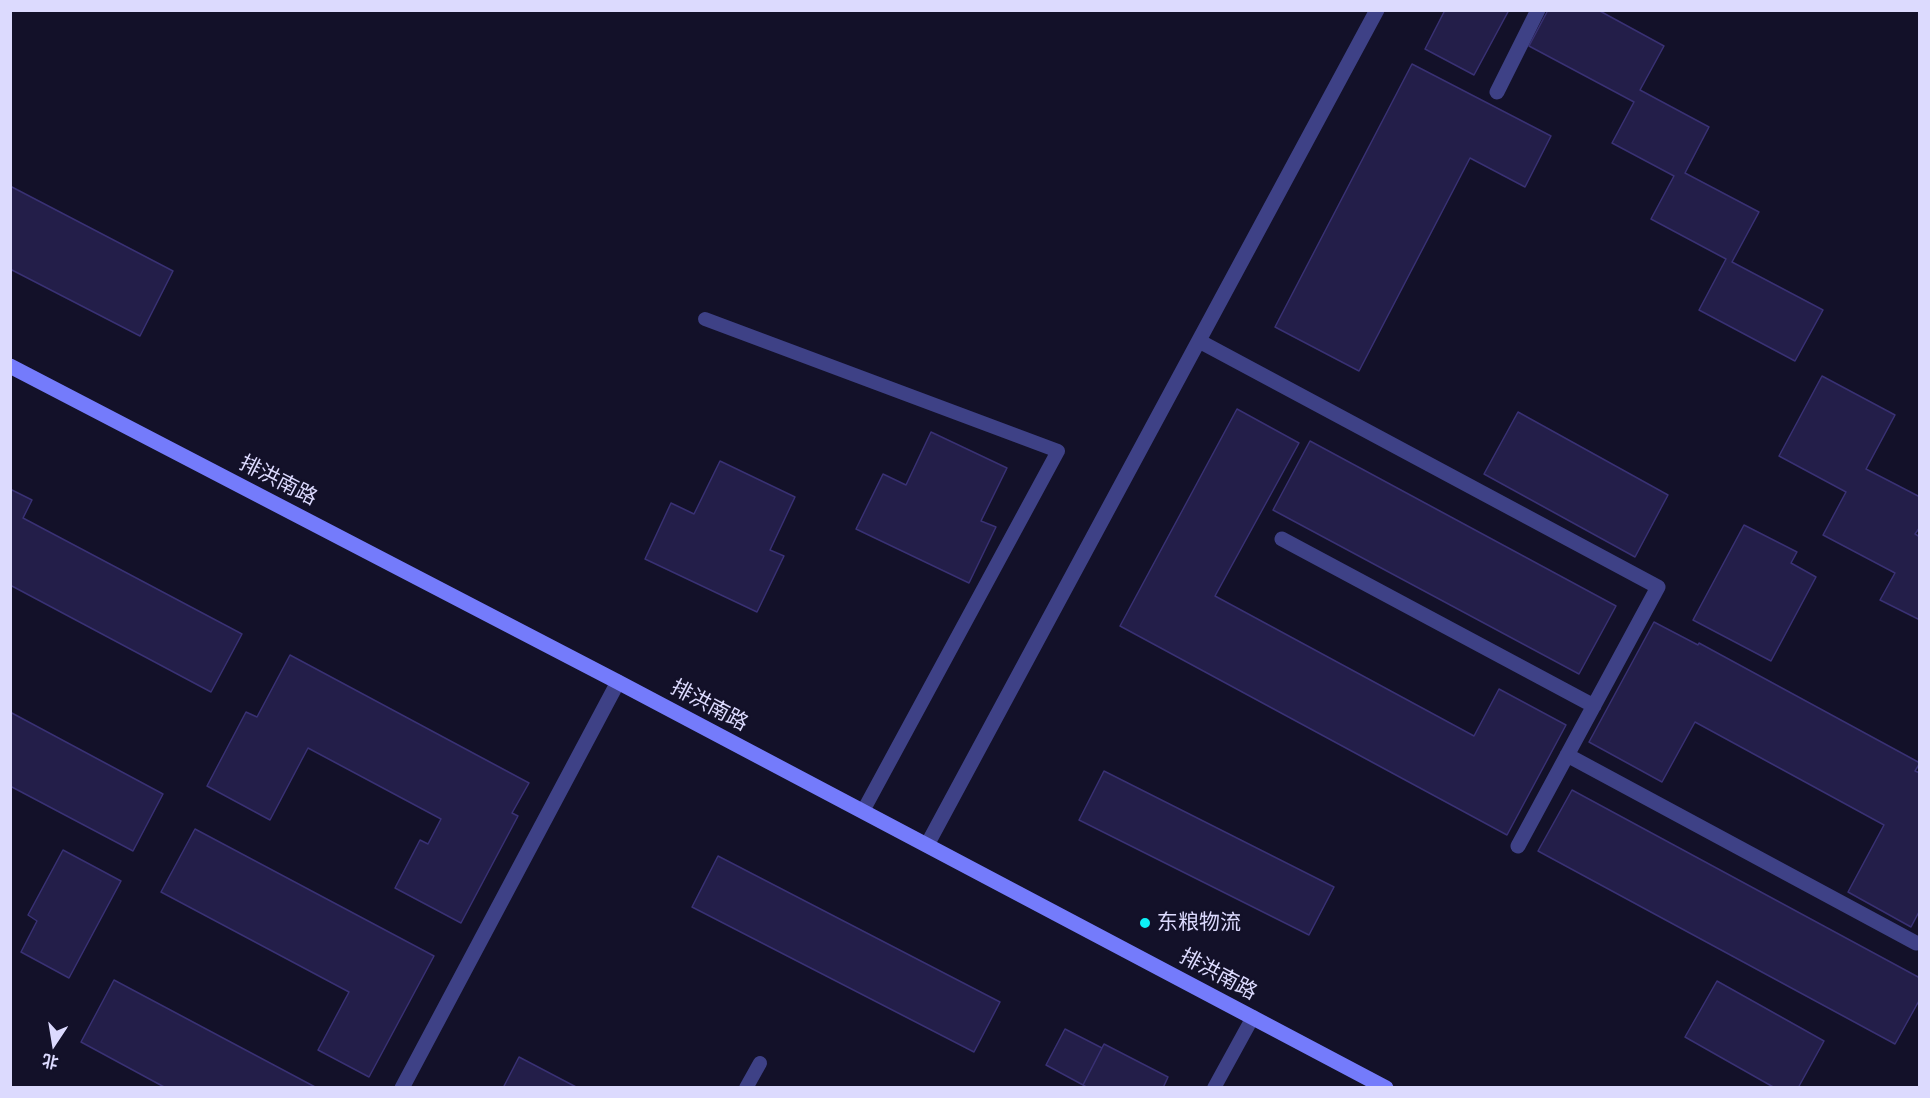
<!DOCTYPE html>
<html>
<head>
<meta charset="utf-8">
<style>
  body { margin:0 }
  #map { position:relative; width:1930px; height:1098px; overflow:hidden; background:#131129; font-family:Manrope,"Noto Sans SC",sans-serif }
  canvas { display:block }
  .frame { position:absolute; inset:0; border:12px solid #dcdafe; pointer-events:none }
  .north { position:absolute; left:24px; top:1014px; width:60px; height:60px; -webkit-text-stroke:4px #131129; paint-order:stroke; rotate:192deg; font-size:16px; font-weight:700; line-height:24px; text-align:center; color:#dcdafe }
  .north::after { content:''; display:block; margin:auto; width:21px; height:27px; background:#dcdafe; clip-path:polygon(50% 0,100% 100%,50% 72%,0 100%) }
</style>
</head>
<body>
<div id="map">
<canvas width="1930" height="1098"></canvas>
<div class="frame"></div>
<div class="north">北</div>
</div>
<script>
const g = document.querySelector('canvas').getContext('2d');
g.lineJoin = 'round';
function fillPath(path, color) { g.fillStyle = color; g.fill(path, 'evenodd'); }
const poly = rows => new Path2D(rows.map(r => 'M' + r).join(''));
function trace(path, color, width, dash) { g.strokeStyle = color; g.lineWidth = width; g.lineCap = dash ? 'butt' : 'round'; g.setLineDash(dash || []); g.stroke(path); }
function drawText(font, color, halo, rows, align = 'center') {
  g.font = font + ' Manrope,"Noto Sans SC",sans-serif'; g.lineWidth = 4.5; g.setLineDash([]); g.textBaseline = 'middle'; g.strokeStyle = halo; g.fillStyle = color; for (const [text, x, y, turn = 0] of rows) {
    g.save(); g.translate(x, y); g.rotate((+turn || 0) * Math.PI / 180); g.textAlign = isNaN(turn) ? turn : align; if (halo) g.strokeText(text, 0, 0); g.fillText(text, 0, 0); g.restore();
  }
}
const building = poly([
  [1445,10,1509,10,1474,75,1425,49,1445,10],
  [1548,10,1598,10,1664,46,1640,90,1709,127,1685,173,1759,212,1732,262,1823,310,1795,361,1699,310,1726,259,1651,219,1674,176,1612,143,1634,102,1529,46,1548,10],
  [1412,64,1551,136,1525,187,1470,158,1359,371,1275,327,1412,64],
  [10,186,173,271,140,336,10,269,10,186],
  [1822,376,1895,415,1866,469,1920,497,1920,527,1915,534,1920,537,1920,620,1880,600,1895,573,1823,535,1846,492,1779,456,1822,376],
  [1237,409,1299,443,1215,596,1474,736,1499,689,1566,725,1507,835,1120,626,1237,409],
  [1518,412,1668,495,1635,557,1484,474,1518,412],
  [931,432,1007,468,981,521,996,527,969,583,856,529,883,474,906,485,931,432],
  [1310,441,1616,606,1579,674,1273,510,1310,441],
  [720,461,795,497,770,550,784,556,757,612,645,559,671,503,694,514,720,461],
  [10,489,32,500,23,518,242,634,211,692,10,585,10,489],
  [1744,525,1797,552,1791,563,1816,577,1771,661,1693,620,1744,525],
  [1654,622,1698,645,1699,643,1920,763,1915,771,1920,773,1920,910,1911,927,1848,892,1884,825,1695,722,1662,782,1589,742,1654,622],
  [290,655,529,783,512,813,518,816,461,923,395,888,420,840,428,844,441,819,308,748,270,820,207,786,246,712,257,717,290,655],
  [10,712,163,794,133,851,10,786,10,712],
  [1104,771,1334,887,1309,935,1079,820,1104,771],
  [1572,790,1920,978,1920,999,1895,1044,1538,851,1572,790],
  [195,829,434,956,369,1077,318,1050,349,992,161,892,195,829],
  [63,850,121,881,69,978,21,952,37,921,28,915,63,850],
  [718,856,1000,1002,974,1052,692,907,718,856],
  [114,980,317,1088,166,1088,81,1042,114,980],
  [1717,981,1824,1041,1798,1088,1775,1088,1685,1037,1717,981],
  [1065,1029,1102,1048,1083,1085,1046,1065,1065,1029],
  [1104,1044,1168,1077,1163,1088,1088,1088,1083,1085,1104,1044],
  [519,1057,578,1088,503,1088,519,1057]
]);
const lane = poly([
  [705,319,1058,451,863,811],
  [746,1088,760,1063],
  [1214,1088,1253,1017]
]);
const street = poly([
  [1497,92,1538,10],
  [1199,341,1658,587,1518,846],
  [1282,539,1594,706],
  [1567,755,1916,943],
  [927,845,1377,10],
  [402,1088,618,682]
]);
const secondary = poly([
  [10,366,618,682,1386,1088]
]);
const markers = [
  [1145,923,6,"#0df1f7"]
];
const streetNames = [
  ["排洪南路",278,481,27],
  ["排洪南路",709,706,28],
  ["排洪南路",1218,975,28]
];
const poiNames = [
  ["东粮物流",1157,923]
];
fillPath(building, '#231e49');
trace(building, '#393174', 1.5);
trace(lane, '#3e4186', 14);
trace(street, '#3e4186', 15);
trace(secondary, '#747bfb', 15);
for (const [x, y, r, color] of markers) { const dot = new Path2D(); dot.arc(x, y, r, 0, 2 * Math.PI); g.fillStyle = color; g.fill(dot); trace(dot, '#131129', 2); }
drawText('21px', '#dcdafe', '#131129', streetNames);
drawText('21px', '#dcdafe', '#131129', poiNames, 'left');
</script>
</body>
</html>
